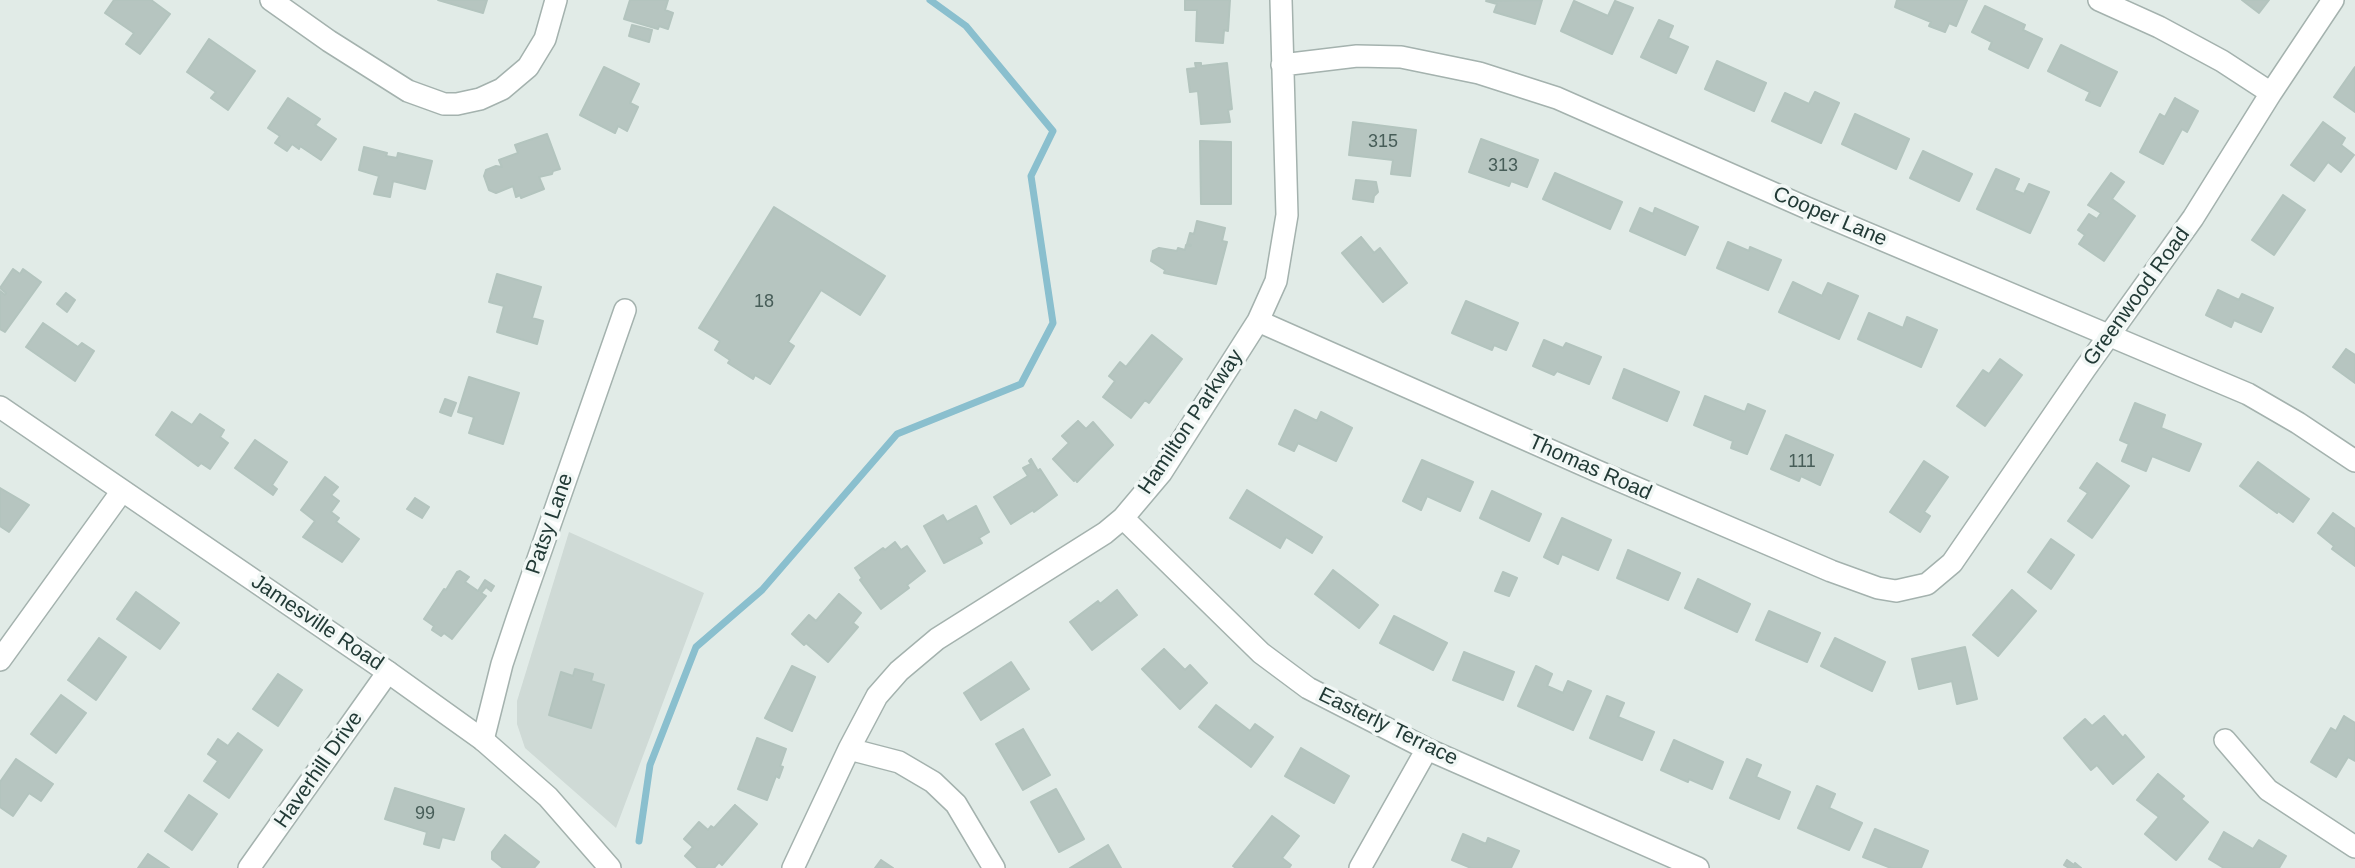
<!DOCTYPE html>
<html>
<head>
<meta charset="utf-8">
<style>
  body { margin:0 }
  canvas { display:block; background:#e1ebe7 }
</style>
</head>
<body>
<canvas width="2355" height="868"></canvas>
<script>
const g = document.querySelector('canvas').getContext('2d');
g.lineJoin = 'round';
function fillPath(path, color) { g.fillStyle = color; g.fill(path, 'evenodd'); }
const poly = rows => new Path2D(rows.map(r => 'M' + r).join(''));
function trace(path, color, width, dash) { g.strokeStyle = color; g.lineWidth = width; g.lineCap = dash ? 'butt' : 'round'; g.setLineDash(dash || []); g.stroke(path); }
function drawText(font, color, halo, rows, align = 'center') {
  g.font = font + ' Helvetica,sans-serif'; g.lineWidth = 7; g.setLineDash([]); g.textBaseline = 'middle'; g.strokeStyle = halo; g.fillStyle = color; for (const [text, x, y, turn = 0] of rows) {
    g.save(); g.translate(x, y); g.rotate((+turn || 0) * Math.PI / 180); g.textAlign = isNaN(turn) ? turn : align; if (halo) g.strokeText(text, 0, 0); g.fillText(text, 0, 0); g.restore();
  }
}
const built = poly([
  [569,532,704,593,616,828,525,748,517,724,517,701]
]);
const stream = poly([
  [639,841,650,765,696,647,762,590,897,434,1021,384,1053,323,1031,176,1053,131,966,26,930,0]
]);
const building = poly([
  [114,0,151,0,170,14,140,54,126,44,134,33,105,13,114,0],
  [438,0,487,0,483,13,438,0],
  [630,0,668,0,665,10,673,13,668,29,659,26,658,29,624,19,630,0],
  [1185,0,1230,0,1228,31,1224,30,1223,43,1196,41,1197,10,1185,10,1185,0],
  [1542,0,1535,24,1494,12,1497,4,1486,1,1542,0],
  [1897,0,1967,0,1956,26,1949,23,1945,32,1929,26,1931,22,1895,7,1897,0],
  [2242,0,2269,0,2259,13,2242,0],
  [1574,1,1608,16,1615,1,1633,8,1612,54,1561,31,1574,1],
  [1985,6,2025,25,2023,30,2042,39,2028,68,1989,49,1992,42,1972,32,1985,6],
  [1659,20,1673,26,1668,38,1688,47,1676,73,1641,57,1659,20],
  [632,25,652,30,649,42,629,36,632,25],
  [209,39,255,71,228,110,211,98,216,92,187,72,209,39],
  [2061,45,2117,72,2100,106,2086,100,2090,92,2048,71,2061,45],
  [1717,61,1766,83,1754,111,1705,89,1717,61],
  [1195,63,1201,63,1201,66,1227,63,1232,109,1228,110,1230,122,1201,124,1198,91,1190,92,1187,69,1196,68,1195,63],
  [604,67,639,84,630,103,638,107,627,131,618,126,615,133,580,115,604,67],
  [2355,67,2355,112,2334,97,2355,67],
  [1815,92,1839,103,1821,143,1772,121,1785,93,1809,104,1815,92],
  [288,98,320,119,315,125,336,139,321,160,300,146,299,149,292,144,287,151,275,143,280,136,268,128,288,98],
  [2175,98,2198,111,2187,132,2182,129,2163,164,2140,152,2160,114,2165,117,2175,98],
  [1855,114,1909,139,1896,169,1842,144,1855,114],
  [1353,122,1416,130,1410,176,1391,174,1393,160,1349,155,1353,122],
  [2323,122,2345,138,2341,145,2354,155,2341,172,2328,162,2314,181,2291,165,2323,122],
  [547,134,560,169,553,171,552,174,539,177,544,189,521,198,520,195,516,197,513,186,496,193,489,190,484,176,486,170,496,166,502,167,499,160,518,153,515,145,547,134],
  [1481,139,1538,160,1527,187,1511,181,1509,186,1469,172,1481,139],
  [1200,141,1231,142,1231,204,1201,204,1200,141],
  [364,147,387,153,386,156,397,158,398,153,432,161,425,189,393,181,390,197,374,194,379,176,359,170,364,147],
  [1923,151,1972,174,1959,201,1910,178,1923,151],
  [1996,169,2019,179,2014,190,2024,194,2029,184,2049,192,2030,233,1977,209,1996,169],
  [1555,173,1622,202,1610,229,1543,199,1555,173],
  [2111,173,2124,182,2112,199,2135,216,2104,261,2079,244,2085,235,2078,230,2089,214,2097,219,2101,213,2088,205,2111,173],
  [1356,180,1376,182,1378,192,1374,196,1373,202,1353,199,1356,180],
  [2283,195,2305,210,2274,255,2252,240,2283,195],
  [774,207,885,276,860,315,821,290,788,342,794,346,770,384,755,375,753,379,728,363,730,360,715,350,720,341,699,328,774,207],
  [1640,208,1653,214,1655,208,1698,227,1685,255,1630,231,1640,208],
  [1197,221,1225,228,1222,241,1227,242,1216,284,1164,273,1165,270,1151,261,1153,251,1159,248,1177,251,1178,248,1185,250,1186,245,1191,246,1191,245,1187,244,1190,233,1194,234,1197,221],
  [1361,237,1374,253,1380,248,1407,283,1383,302,1342,253,1361,237],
  [1728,242,1749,251,1750,247,1781,260,1768,290,1717,268,1728,242],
  [13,269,20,274,23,269,41,282,5,332,0,329,0,291,5,295,6,293,0,288,13,269],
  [497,274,541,287,532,318,543,321,537,344,497,332,504,306,489,302,497,274],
  [1793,282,1822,296,1828,283,1858,296,1839,339,1779,312,1793,282],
  [2218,290,2239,300,2242,294,2273,308,2261,332,2234,320,2231,327,2206,315,2218,290],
  [66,293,75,300,67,312,57,304,66,293],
  [1466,301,1518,323,1506,350,1494,345,1492,350,1452,333,1466,301],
  [1869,313,1903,328,1907,317,1937,330,1921,367,1858,339,1869,313],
  [43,323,78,347,82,343,94,351,75,381,26,347,43,323],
  [1152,335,1182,359,1149,403,1145,400,1131,418,1103,397,1115,381,1109,376,1120,362,1126,367,1152,335],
  [1544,340,1563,348,1566,343,1601,357,1589,384,1557,371,1554,375,1533,366,1544,340],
  [2346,349,2355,355,2355,383,2333,367,2346,349],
  [2000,359,2022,375,1985,426,1957,406,1983,370,1989,374,2000,359],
  [1624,369,1679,392,1667,421,1613,398,1624,369],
  [469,377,519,393,503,444,469,433,474,417,458,412,469,377],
  [1705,396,1745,412,1748,404,1765,411,1747,454,1731,448,1733,441,1694,425,1705,396],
  [445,399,456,403,451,416,440,412,445,399],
  [2135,403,2165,415,2161,428,2201,444,2189,471,2152,456,2146,471,2122,461,2129,444,2120,440,2135,403],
  [1295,410,1317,421,1321,412,1352,428,1336,461,1298,443,1294,451,1279,444,1295,410],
  [172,412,192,425,200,414,224,430,220,437,228,443,210,469,201,463,198,466,156,435,172,412],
  [1078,421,1086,429,1093,422,1113,445,1077,482,1075,479,1074,481,1053,459,1069,443,1062,436,1078,421],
  [1786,435,1833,455,1820,485,1801,476,1799,481,1771,469,1786,435],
  [255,440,287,462,272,485,277,489,273,495,235,468,255,440],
  [1031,459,1038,471,1040,469,1057,495,1034,512,1033,510,1011,524,994,497,1028,476,1023,468,1031,464,1029,461,1031,459],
  [1422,460,1473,482,1460,511,1427,496,1421,510,1403,501,1422,460],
  [1924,461,1948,477,1924,512,1930,516,1920,532,1890,512,1924,461],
  [2258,462,2309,499,2293,522,2278,511,2277,513,2240,486,2258,462],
  [2097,463,2129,486,2092,538,2068,521,2088,493,2080,488,2097,463],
  [325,477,338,487,331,495,339,501,331,512,339,518,336,522,359,539,342,562,303,537,315,521,301,510,325,477],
  [0,488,29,505,9,532,0,526,0,488],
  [1247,490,1322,537,1312,553,1286,537,1280,548,1230,518,1247,490],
  [1492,491,1541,514,1529,541,1480,518,1492,491],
  [415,498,429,507,422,518,407,509,415,498],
  [976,506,989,532,979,538,982,543,944,563,924,526,943,515,947,522,976,506],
  [2333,513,2355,529,2355,566,2332,549,2334,546,2318,533,2333,513],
  [1562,518,1611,540,1598,570,1562,554,1558,564,1544,557,1562,518],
  [2051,539,2074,555,2051,589,2028,572,2051,539],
  [895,542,901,550,907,546,925,571,907,585,909,588,881,609,860,580,862,578,855,568,883,548,885,550,895,542],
  [1628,550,1680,573,1668,600,1617,578,1628,550],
  [1333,570,1378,605,1359,628,1315,594,1333,570],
  [460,571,469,577,465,582,478,591,485,580,494,586,491,591,486,587,481,593,486,596,452,639,444,633,441,636,432,630,434,626,424,619,444,589,446,590,457,572,460,571],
  [1503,572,1517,578,1509,596,1495,591,1503,572],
  [1698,579,1750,604,1737,632,1685,608,1698,579],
  [1117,590,1137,615,1092,650,1070,622,1098,601,1100,604,1117,590],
  [2012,590,2036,611,1998,656,1973,635,2012,590],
  [136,592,179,623,160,649,117,619,136,592],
  [839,594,861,613,853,623,858,627,828,662,806,643,804,645,792,634,809,615,816,621,839,594],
  [1769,611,1820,633,1807,662,1756,640,1769,611],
  [1394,616,1447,643,1433,670,1380,643,1394,616],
  [99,638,126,657,96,700,68,680,99,638],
  [1835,638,1885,662,1872,691,1821,666,1835,638],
  [1965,647,1977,699,1957,704,1952,681,1919,689,1912,659,1965,647],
  [1164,649,1185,670,1190,665,1207,683,1180,709,1142,669,1164,649],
  [1464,652,1514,672,1503,700,1453,680,1464,652],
  [1011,662,1029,689,981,720,964,693,1011,662],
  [792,666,815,677,792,731,765,718,792,666],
  [1536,666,1552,674,1547,686,1563,693,1568,681,1591,691,1573,730,1518,706,1536,666],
  [575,669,593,674,591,681,604,685,591,728,549,715,561,672,573,676,575,669],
  [278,674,302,690,278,726,253,709,278,674],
  [61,695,86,713,56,753,31,734,61,695],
  [1607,696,1624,703,1618,717,1654,732,1642,760,1590,738,1607,696],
  [1216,705,1250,731,1255,724,1273,737,1251,767,1199,727,1216,705],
  [2104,716,2123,738,2125,735,2144,757,2113,784,2097,765,2091,770,2064,738,2085,719,2092,726,2104,716],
  [2344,716,2355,723,2355,761,2348,757,2336,777,2311,762,2331,728,2336,731,2344,716],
  [1023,729,1050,775,1023,790,996,744,1023,729],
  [238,733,262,750,229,798,204,781,218,761,208,754,218,739,228,746,238,733],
  [757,738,786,749,780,766,783,767,779,778,776,776,767,800,738,789,757,738],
  [1674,740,1723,762,1712,789,1689,779,1688,782,1661,770,1674,740],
  [1301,748,1349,776,1334,803,1285,776,1301,748],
  [16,759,53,784,41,801,29,793,13,816,0,807,0,782,16,759],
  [1747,759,1761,765,1756,777,1790,792,1779,819,1730,798,1747,759],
  [2158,774,2184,796,2181,799,2208,822,2176,860,2145,834,2159,817,2137,800,2158,774],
  [1817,786,1835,794,1829,808,1862,823,1849,850,1798,828,1817,786],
  [395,788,464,809,454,840,442,837,439,848,424,844,427,832,385,819,395,788],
  [1056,789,1084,839,1059,852,1031,802,1056,789],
  [189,795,217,814,192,850,165,831,189,795],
  [735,805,757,824,722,865,719,862,714,868,698,868,685,856,693,847,684,839,699,822,708,830,711,826,714,828,735,805],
  [1272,816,1299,836,1282,858,1291,865,1289,868,1236,868,1233,866,1272,816],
  [1875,829,1928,851,1921,868,1891,868,1863,857,1875,829],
  [2224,832,2253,849,2259,840,2286,856,2279,868,2224,868,2209,859,2224,832],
  [1463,834,1486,844,1488,838,1519,851,1511,868,1471,868,1452,860,1463,834],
  [505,835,539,862,534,868,503,868,492,859,492,852,505,835],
  [1108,845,1121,868,1070,868,1108,845],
  [148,854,169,868,138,868,148,854],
  [881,860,893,868,875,868,881,860],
  [2067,860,2074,865,2075,863,2081,868,2069,868,2064,865,2067,860]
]);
const minor = poly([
  [271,0,329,41,408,91,444,104,457,104,480,99,502,89,528,67,545,39,556,0],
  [2099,0,2159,27,2222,61,2271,93],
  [1282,65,1357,56,1401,57,1479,73,1557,98,1807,208,2248,394,2298,423,2355,461],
  [1258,321,1597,471,1831,571,1878,588,1896,591,1927,584,1952,563,2085,369,2193,218,2271,93,2333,0],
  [1123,518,1261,653,1308,688,1427,749,1698,868],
  [0,660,122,491],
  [483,740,502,664,517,619,625,310],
  [2225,740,2268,790,2355,847],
  [849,749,899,762,933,782,956,804,994,868],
  [249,868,388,672],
  [793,868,849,749,877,696,899,671,937,639,1105,533,1123,518,1161,473,1258,321,1276,281,1287,215,1281,0],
  [1360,868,1427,749]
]);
const tertiary = poly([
  [0,407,388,672,483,740,548,797,610,868]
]);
const numberNames = [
  ["315",1383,142],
  ["313",1503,166],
  ["18",764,302],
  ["111",1802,462],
  ["99",425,814]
];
const streetNames = [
  ["Cooper Lane",1830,217,23],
  ["Greenwood Road",2137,297,-54],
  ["Hamilton Parkway",1191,422,-56],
  ["Thomas Road",1590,468,24],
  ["Patsy Lane",550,524,-71],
  ["Jamesville Road",317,623,34],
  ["Easterly Terrace",1388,727,26],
  ["Haverhill Drive",319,770,-55]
];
fillPath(built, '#cfdad6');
trace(stream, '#8abfce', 7);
fillPath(building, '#b6c5c0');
trace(building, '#b3c4be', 2);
trace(minor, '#a4b2ae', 24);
trace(tertiary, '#a4b2ae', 24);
trace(minor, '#fff', 21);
trace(tertiary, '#fff', 21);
drawText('18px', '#475d58', null, numberNames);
drawText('21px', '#223a36', '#f1f7f5', streetNames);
</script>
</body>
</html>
